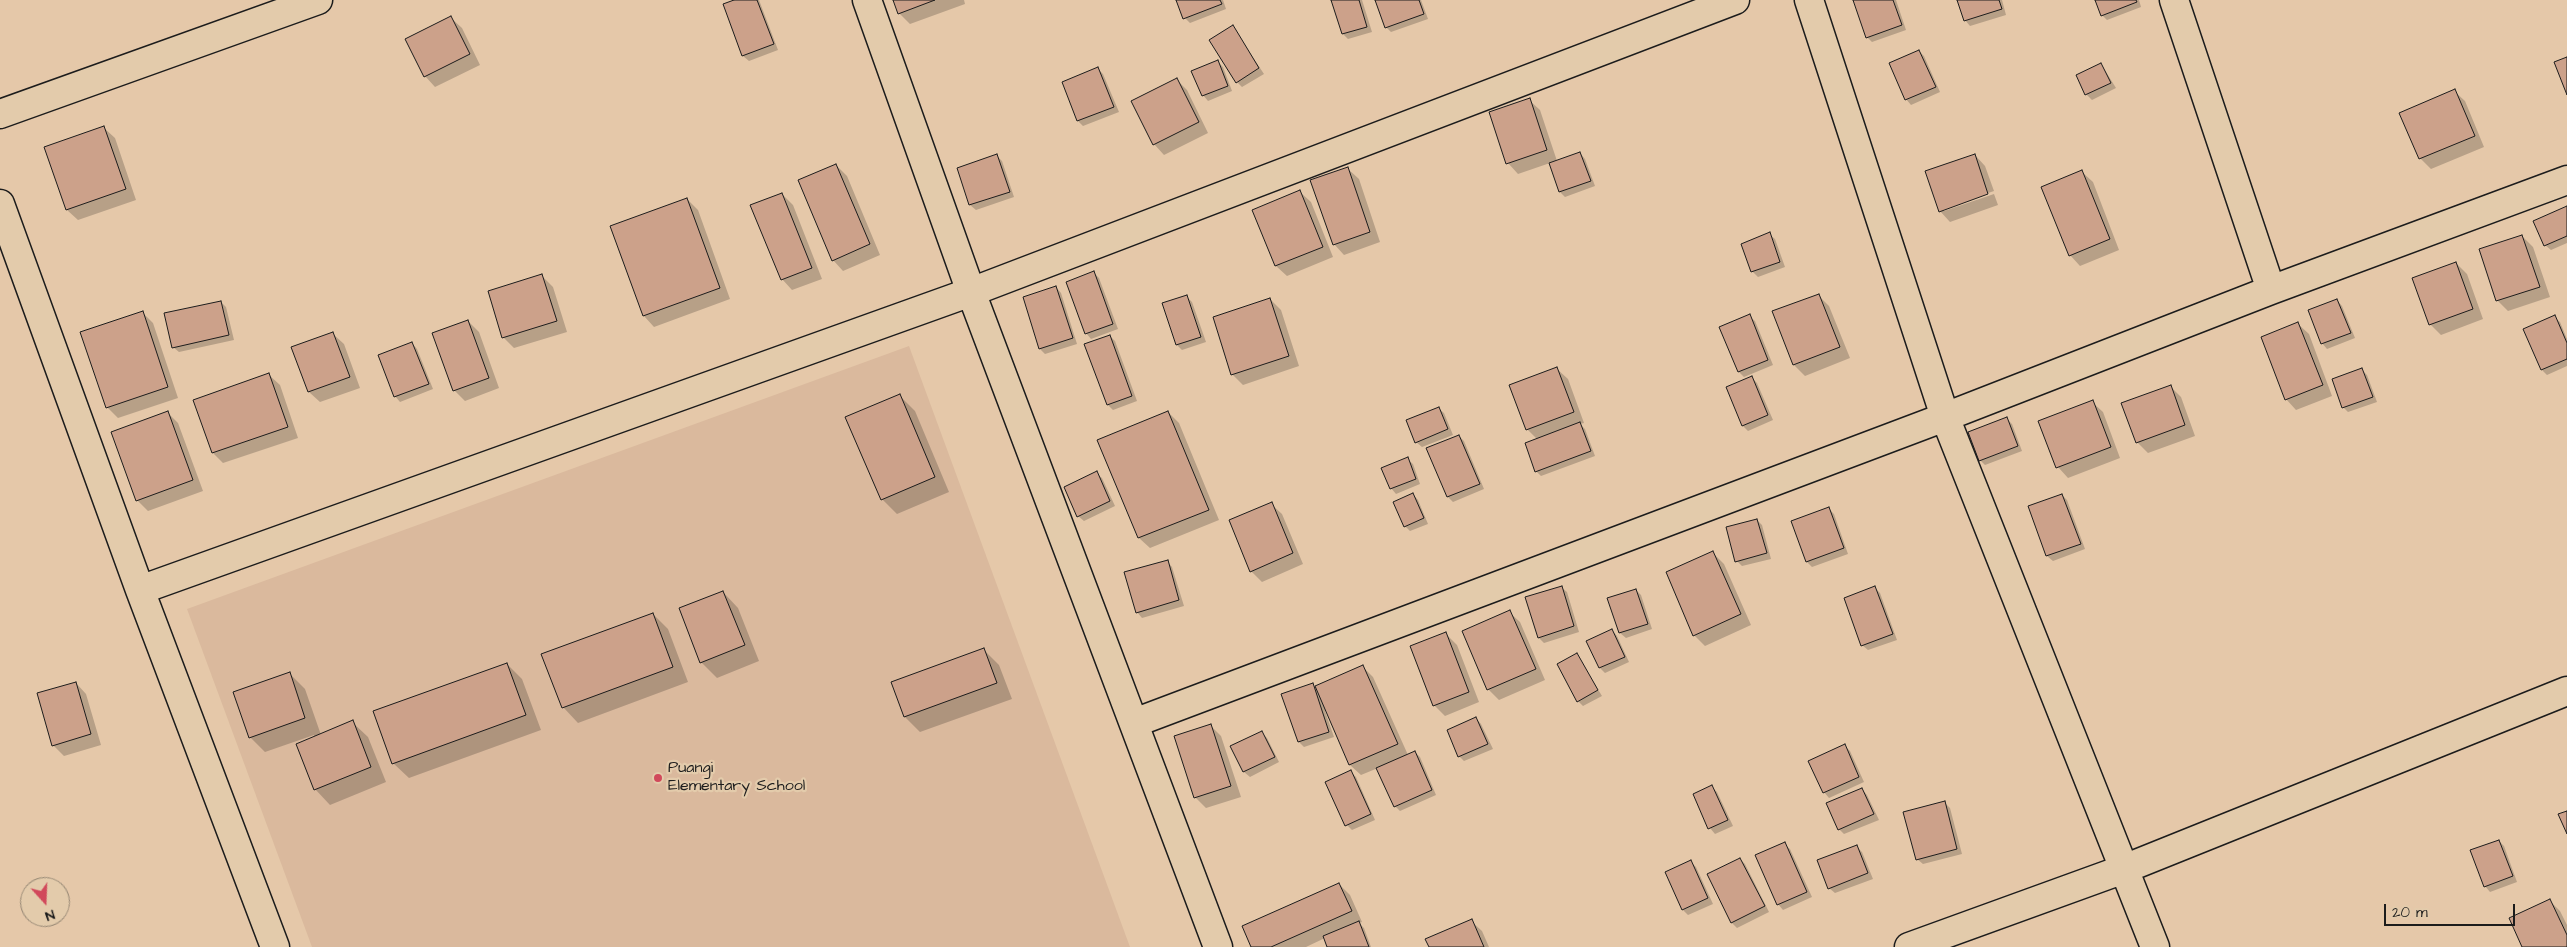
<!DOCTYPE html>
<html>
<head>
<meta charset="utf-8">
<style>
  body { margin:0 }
  #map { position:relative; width:2567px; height:947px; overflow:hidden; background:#e5c8a9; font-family:"Architects Daughter",sans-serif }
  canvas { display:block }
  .north { position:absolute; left:20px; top:877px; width:50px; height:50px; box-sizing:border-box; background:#e3cbab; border:1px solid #938572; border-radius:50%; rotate:160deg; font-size:14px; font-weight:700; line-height:20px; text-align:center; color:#1c1c1c }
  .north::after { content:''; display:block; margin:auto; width:18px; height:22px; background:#d1495b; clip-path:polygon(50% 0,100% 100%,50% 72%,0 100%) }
  .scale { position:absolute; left:2384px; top:904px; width:131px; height:22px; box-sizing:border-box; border:2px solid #1c1c1c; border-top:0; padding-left:6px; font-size:15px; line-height:18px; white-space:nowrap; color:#1c1c1c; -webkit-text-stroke:4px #e3cbab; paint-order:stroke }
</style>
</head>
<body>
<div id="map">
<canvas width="2567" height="947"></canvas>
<div class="north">N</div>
<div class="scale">20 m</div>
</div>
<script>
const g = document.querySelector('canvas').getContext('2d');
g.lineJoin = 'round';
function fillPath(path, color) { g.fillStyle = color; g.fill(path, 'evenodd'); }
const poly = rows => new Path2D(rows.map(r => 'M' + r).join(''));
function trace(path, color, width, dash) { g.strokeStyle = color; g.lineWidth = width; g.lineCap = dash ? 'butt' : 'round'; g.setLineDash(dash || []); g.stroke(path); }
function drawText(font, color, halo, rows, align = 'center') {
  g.font = font + ' "Architects Daughter",sans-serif'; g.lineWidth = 4.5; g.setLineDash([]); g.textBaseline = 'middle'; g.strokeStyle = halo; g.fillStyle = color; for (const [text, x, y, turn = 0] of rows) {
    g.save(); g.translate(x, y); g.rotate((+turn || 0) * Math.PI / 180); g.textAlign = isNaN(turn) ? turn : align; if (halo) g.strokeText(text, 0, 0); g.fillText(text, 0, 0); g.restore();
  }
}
const built = poly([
  [909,346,1130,947,312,947,187,609]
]);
const shadow = poly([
  [737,0,759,0,778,50,749,61,743,56,724,5],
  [894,0,964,0,965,4,910,24,899,13],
  [1177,0,1223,0,1226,9,1190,23,1185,18],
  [1333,0,1362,0,1372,32,1348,39,1343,34],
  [1376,0,1421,0,1428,19,1391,32,1386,27],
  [1854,0,1896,0,1906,30,1872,42,1867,37],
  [1958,0,2002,0,2006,15,1970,26,1965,20],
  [2096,0,2139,0,2141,7,2107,20,2102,15],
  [451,18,462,28,480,65,435,87,425,76],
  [1232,26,1264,74,1242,87,1237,82],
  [1919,51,1924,56,1940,92,1911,105,1906,99],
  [1218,62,1223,67,1232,91,1208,101,1203,95],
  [2101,64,2116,88,2092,100,2086,94,2077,75],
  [1098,69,1103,74,1119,112,1083,126,1078,121,1064,82],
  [1176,79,1187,90,1208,133,1164,155,1154,144],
  [2454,91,2465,101,2484,147,2431,169,2420,158],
  [1529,100,1540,110,1557,161,1580,153,1585,159,1595,186,1565,197,1560,192,1550,163,1518,174,1508,163],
  [104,128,115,138,136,200,78,220,67,210],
  [1975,155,1985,166,1994,191,1944,208,1944,211,1994,194,1998,205,1950,222,1940,211],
  [997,156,1002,161,1014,197,976,210,970,205,958,169],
  [836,165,847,176,880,255,843,271,833,260],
  [1348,169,1359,179,1380,242,1344,255,1334,244],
  [2082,172,2093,182,2119,250,2080,266,2070,255],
  [1300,192,1311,202,1333,257,1287,276,1276,266,1253,211],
  [782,194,793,205,822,279,792,290,782,279],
  [687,199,698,210,730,299,654,327,644,316,611,227],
  [2567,207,2567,243,2551,250,2545,245],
  [1769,234,1775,239,1785,267,1758,277,1752,271],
  [2522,236,2533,247,2550,297,2508,311,2497,300],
  [2456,263,2467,274,2483,319,2441,335,2430,324],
  [1094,273,1099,278,1118,329,1091,339,1086,333],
  [542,276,553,287,567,332,514,348,504,338,489,292],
  [1056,287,1061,293,1077,344,1045,354,1040,349],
  [1818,295,1829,306,1850,358,1805,376,1794,365,1774,312],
  [1187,297,1192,302,1206,342,1182,350,1177,345,1164,303],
  [1270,299,1281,310,1299,366,1243,385,1232,374],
  [2337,300,2342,306,2355,338,2327,349,2322,343],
  [221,302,226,307,234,340,179,352,173,347],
  [142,312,153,323,178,398,118,418,107,407],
  [1749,316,1755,321,1773,365,1744,377,1739,372,1721,328],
  [2554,317,2560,322,2567,339,2567,366,2547,375,2542,370],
  [468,321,479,332,499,388,465,401,454,390],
  [2298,324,2309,334,2332,396,2296,410,2286,399],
  [333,334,344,344,360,388,320,402,309,392],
  [1110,336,1115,341,1137,401,1113,410,1108,405],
  [412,343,417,349,433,389,400,402,395,396],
  [1557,369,1568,379,1584,423,1580,424,1585,429,1595,456,1541,476,1536,471,1538,440,1527,429],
  [2362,370,2367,375,2377,402,2348,412,2343,407],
  [269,375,280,385,298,438,223,463,213,453],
  [1752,378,1757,383,1773,420,1748,431,1743,426,1728,388],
  [2170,386,2181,397,2195,436,2148,453,2137,442],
  [900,396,915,411,949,492,897,514,882,499],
  [2092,402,2103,412,2120,458,2068,478,2058,467],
  [1438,408,1444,413,1453,435,1422,447,1416,442],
  [167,412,178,423,203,491,148,511,137,500],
  [1168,412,1179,423,1219,520,1150,548,1139,538,1099,440],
  [2007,419,2012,424,2022,451,1985,465,1980,460],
  [1459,436,1464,441,1484,489,1453,502,1448,497,1428,449],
  [1407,459,1413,464,1420,484,1396,494,1391,488],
  [1096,473,1102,478,1115,506,1084,521,1078,516],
  [1413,494,1418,500,1428,524,1410,531,1405,526],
  [2062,495,2067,500,2085,549,2053,561,2047,556,2029,507],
  [1271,504,1282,514,1303,564,1262,582,1251,571],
  [1828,508,1834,514,1848,554,1812,567,1807,562],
  [1757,520,1762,525,1771,559,1742,566,1737,561],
  [1713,553,1724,564,1751,625,1705,646,1694,635],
  [1167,561,1172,567,1184,606,1142,618,1137,612],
  [1561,587,1567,592,1579,632,1544,643,1539,638],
  [1875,588,1880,593,1897,640,1868,650,1862,645],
  [1636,590,1641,595,1652,629,1626,638,1620,633],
  [723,592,738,608,759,661,717,678,701,662],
  [1509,612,1520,622,1545,680,1499,700,1489,690,1463,632],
  [653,614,668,629,688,682,578,723,563,707],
  [1612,630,1617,636,1629,662,1605,673,1600,668],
  [1446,634,1457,645,1479,702,1445,716,1434,705],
  [984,650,999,665,1012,699,920,732,905,717,893,683],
  [1577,655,1602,696,1583,706,1578,701],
  [507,664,522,679,541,730,409,778,393,763],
  [1363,667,1373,677,1408,755,1415,752,1420,757,1436,795,1400,811,1395,806,1378,768,1361,775,1350,765,1326,710,1325,711,1334,737,1304,747,1299,742,1283,695,1313,685,1315,687],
  [289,673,305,689,321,735,352,722,368,737,386,782,330,805,315,789,314,735,265,752,250,737],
  [76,683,86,694,101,745,64,756,53,745],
  [1476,718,1481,724,1493,749,1464,761,1459,756],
  [1211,726,1221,736,1241,797,1206,808,1195,797],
  [1262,733,1267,738,1279,762,1250,777,1244,772,1232,747],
  [1845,746,1850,751,1864,782,1829,798,1824,792],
  [1351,772,1356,777,1375,820,1352,830,1347,825],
  [1711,786,1717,792,1733,826,1715,834,1710,828,1694,795],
  [1862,789,1867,795,1879,820,1844,834,1839,829],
  [1944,802,1950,808,1962,854,1923,864,1917,859],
  [2499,841,2504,846,2517,882,2490,892,2485,886],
  [1784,844,1790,849,1812,897,1783,910,1778,904],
  [1857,847,1862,852,1873,879,1835,893,1829,888],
  [1740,859,1745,864,1769,912,1737,928,1732,923,1708,874],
  [1691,862,1696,867,1713,904,1688,915,1683,910,1667,872],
  [1339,884,1350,895,1362,922,1359,923,1364,928,1371,947,1329,947,1325,938,1306,947,1252,947],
  [2550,901,2560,911,2567,925,2567,947,2524,947],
  [1471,921,1482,931,1489,947,1430,947]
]);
const building = poly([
  [734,0,757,0,774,44,742,56,723,4,734,0],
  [893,0,935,0,898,14,893,0],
  [1176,0,1220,0,1222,4,1183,19,1176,0],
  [1331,0,1359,0,1367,27,1342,34,1331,0],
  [1375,0,1419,0,1424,14,1385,28,1375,0],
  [1853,0,1893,0,1902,25,1866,38,1853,0],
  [1957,0,1999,0,2002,9,1964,21,1957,0],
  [2095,0,2136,0,2137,2,2101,16,2095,0],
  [451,16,470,54,424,77,405,39,451,16],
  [1233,25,1259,68,1236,83,1209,40,1233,25],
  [1919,50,1936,87,1905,100,1889,63,1919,50],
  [2567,57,2567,95,2554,62,2567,57],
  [1218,60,1228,86,1202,96,1191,71,1218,60],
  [2101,63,2111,83,2085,95,2076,75,2101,63],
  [1098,67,1114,107,1077,121,1062,82,1098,67],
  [1177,78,1199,122,1153,145,1131,101,1177,78],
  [2455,89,2475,136,2419,159,2399,113,2455,89],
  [1530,98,1547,150,1506,164,1489,112,1530,98],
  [104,126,126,189,66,210,44,147,104,126],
  [1580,152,1591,181,1559,192,1549,163,1580,152],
  [997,154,1010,192,969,205,957,168,997,154],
  [1975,154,1988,194,1939,212,1925,171,1975,154],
  [836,164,870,244,832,261,798,180,836,164],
  [1348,167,1370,232,1333,245,1310,180,1348,167],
  [2082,170,2110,239,2069,256,2041,187,2082,170],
  [1300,190,1323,247,1275,266,1252,210,1300,190],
  [782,193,812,268,781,280,750,205,782,193],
  [687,198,720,288,643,316,610,226,687,198],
  [2567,206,2567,236,2544,246,2533,221,2567,206],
  [1770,232,1780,262,1751,272,1741,244,1770,232],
  [2522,235,2540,287,2496,301,2479,249,2522,235],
  [2456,262,2473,309,2429,325,2412,278,2456,262],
  [1094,271,1113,324,1085,334,1066,282,1094,271],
  [542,274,557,321,502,338,488,291,542,274],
  [1056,286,1073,338,1039,349,1023,297,1056,286],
  [1819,294,1840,347,1793,365,1772,311,1819,294],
  [1187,295,1201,337,1176,345,1162,303,1187,295],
  [1270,298,1289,356,1231,375,1213,317,1270,298],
  [2337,299,2351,333,2321,344,2308,310,2337,299],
  [221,301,229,335,172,348,164,313,221,301],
  [143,311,168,387,106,408,80,332,143,311],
  [1750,314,1768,360,1738,372,1719,327,1750,314],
  [2555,315,2567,343,2567,359,2541,370,2523,329,2555,315],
  [468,320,489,378,453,391,432,333,468,320],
  [2298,322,2323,385,2285,400,2261,337,2298,322],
  [333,332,350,377,308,392,291,347,333,332],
  [1110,335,1132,396,1107,405,1084,344,1110,335],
  [412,342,429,384,394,397,378,355,412,342],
  [1557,367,1574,412,1526,430,1509,385,1557,367],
  [2362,368,2373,397,2342,408,2332,379,2362,368],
  [269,373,288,427,212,453,193,400,269,373],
  [1752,376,1768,415,1742,426,1726,387,1752,376],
  [2171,385,2185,425,2136,443,2121,403,2171,385],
  [900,394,935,477,881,500,845,417,900,394],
  [2093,400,2111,447,2056,468,2038,421,2093,400],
  [1439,407,1448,429,1415,443,1406,420,1439,407],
  [168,411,193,480,136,501,111,432,168,411],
  [1168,411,1209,510,1138,538,1097,440,1168,411],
  [2007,417,2018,446,1979,461,1968,432,2007,417],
  [1580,422,1591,451,1535,472,1525,443,1580,422],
  [1459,435,1480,484,1447,497,1426,448,1459,435],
  [1408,457,1416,479,1390,489,1381,468,1408,457],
  [1097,471,1110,501,1077,517,1064,487,1097,471],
  [1413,493,1424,518,1404,527,1393,502,1413,493],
  [2062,494,2081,544,2046,556,2028,506,2062,494],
  [1272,502,1293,553,1250,572,1229,520,1272,502],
  [1829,507,1844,548,1806,562,1791,521,1829,507],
  [1757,519,1767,553,1735,562,1726,527,1757,519],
  [1713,551,1741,614,1693,636,1666,572,1713,551],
  [1168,560,1179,600,1136,613,1124,572,1168,560],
  [1562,586,1574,626,1538,638,1525,597,1562,586],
  [1875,586,1893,634,1861,646,1844,598,1875,586],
  [1636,589,1648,624,1619,633,1607,598,1636,589],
  [723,591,745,645,700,663,679,608,723,591],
  [1510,610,1536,669,1487,690,1462,631,1510,610],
  [653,613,673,667,562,708,541,654,653,613],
  [1612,629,1625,657,1599,668,1586,641,1612,629],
  [1446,632,1469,692,1433,706,1410,646,1446,632],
  [984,648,997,683,904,717,891,682,984,648],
  [1577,653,1598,690,1577,702,1557,664,1577,653],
  [507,663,526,715,392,764,373,711,507,663],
  [1363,665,1398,744,1349,765,1315,686,1363,665],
  [290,672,305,718,249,738,233,692,290,672],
  [76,682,91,734,52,746,37,693,76,682],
  [1313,683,1329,732,1298,742,1281,694,1313,683],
  [1476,717,1488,744,1458,757,1447,730,1476,717],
  [353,720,371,767,314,790,296,744,353,720],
  [1211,724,1231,786,1194,798,1174,736,1211,724],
  [1262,731,1275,757,1243,772,1230,746,1262,731],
  [1845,744,1859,777,1823,793,1808,761,1845,744],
  [1415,751,1432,790,1394,807,1376,768,1415,751],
  [1351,770,1371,814,1345,826,1325,782,1351,770],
  [1712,785,1728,820,1708,829,1693,794,1712,785],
  [1862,788,1874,814,1838,830,1826,803,1862,788],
  [1945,801,1957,849,1916,860,1903,812,1945,801],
  [2567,811,2567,834,2558,814,2567,811],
  [2499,840,2513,876,2484,887,2470,850,2499,840],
  [1785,842,1807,892,1777,905,1755,855,1785,842],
  [1857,845,1868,873,1828,889,1817,860,1857,845],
  [1740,858,1765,906,1731,923,1707,874,1740,858],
  [1691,860,1708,898,1682,910,1665,872,1691,860],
  [1339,883,1352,911,1271,947,1251,947,1242,926,1339,883],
  [2550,899,2567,935,2567,947,2522,947,2509,918,2550,899],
  [1472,919,1484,947,1429,947,1425,939,1472,919],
  [1359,921,1369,947,1327,947,1323,936,1359,921]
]);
const street = poly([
  [867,0,971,292,1218,947],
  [1809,0,1945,417,2155,947],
  [2174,0,2271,290],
  [0,114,318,0],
  [0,204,140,590,275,947],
  [140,590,971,292,1735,0],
  [1134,723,1945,417,2271,290,2567,180],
  [1909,947,2124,869,2567,691]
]);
const markers = [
  [658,778,5,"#d1495b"]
];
const poiNames = [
  ["Puangi",668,769],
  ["Elementary School",668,787]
];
fillPath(built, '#dab99d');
fillPath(shadow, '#0003');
fillPath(building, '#cca18a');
trace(building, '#1c1c1c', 1);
trace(street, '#1c1c1c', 31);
trace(street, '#e3cbab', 28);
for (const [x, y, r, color] of markers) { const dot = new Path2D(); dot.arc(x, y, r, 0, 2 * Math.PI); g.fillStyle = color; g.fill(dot); trace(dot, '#e3cbab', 2); }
drawText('16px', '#1c1c1c', '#e3cbab', poiNames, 'left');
</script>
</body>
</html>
